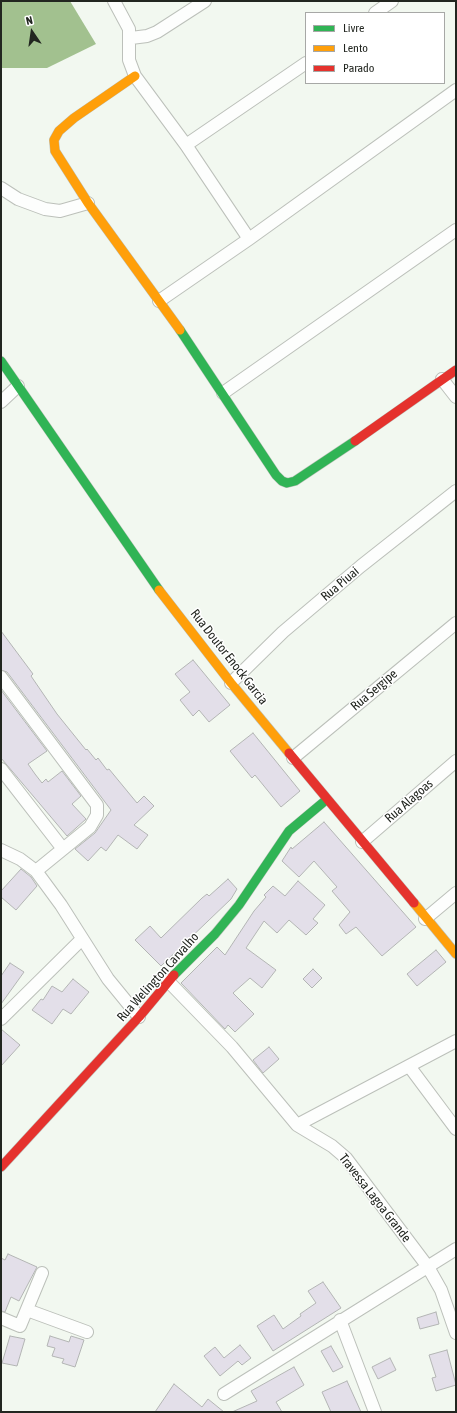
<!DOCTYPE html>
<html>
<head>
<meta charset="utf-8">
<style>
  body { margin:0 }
  #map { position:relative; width:457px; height:1413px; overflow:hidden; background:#f2f8f0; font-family:"Asap Condensed",sans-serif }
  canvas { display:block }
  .frame { position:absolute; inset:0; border:2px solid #222620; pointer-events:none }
  .legend { position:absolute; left:305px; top:12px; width:140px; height:72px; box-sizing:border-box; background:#fff; border:1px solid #a7a8a6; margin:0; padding:5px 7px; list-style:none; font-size:12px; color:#222620 }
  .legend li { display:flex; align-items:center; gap:8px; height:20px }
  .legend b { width:20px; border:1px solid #a7a8a6 }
  .north { position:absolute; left:12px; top:12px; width:40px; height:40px; -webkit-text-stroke:3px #fff; paint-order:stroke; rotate:347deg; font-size:11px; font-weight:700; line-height:16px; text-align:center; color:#222620 }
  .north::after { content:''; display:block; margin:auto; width:14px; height:18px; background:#222620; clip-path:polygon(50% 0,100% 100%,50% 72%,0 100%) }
</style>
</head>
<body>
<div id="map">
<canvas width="457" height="1413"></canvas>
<div class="frame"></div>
<ul class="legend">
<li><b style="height:5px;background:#30b455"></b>Livre</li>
<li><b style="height:5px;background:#ff9f0a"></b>Lento</li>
<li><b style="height:5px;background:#e5322d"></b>Parado</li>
</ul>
<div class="north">N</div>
</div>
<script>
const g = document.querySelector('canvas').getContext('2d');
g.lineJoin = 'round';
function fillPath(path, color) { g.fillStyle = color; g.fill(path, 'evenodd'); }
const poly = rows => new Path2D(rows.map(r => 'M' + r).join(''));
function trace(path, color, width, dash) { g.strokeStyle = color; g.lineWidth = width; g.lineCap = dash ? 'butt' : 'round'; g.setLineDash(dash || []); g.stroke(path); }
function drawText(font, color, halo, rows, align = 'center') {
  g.font = font + ' "Asap Condensed",sans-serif'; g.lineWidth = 3; g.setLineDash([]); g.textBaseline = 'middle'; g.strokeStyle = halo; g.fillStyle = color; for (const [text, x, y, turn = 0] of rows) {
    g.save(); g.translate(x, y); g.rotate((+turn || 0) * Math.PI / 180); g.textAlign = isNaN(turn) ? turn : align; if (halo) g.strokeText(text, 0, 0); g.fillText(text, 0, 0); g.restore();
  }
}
const water = poly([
  [1,1,70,1,96,44,47,68,1,68]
]);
const building = poly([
  [1,631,33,674,31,676,57,714,86,750,87,749,96,760,98,758,107,770,109,769,137,803,144,796,154,806,134,825,148,835,137,849,118,835,106,851,101,847,88,861,75,849,95,833,111,810,7,672,1,670,1,631],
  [193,660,230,705,209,722,199,710,193,716,180,700,190,692,175,674,193,660],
  [1,690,47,751,28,764,35,774,42,783,46,779,48,782,62,771,81,796,72,804,86,819,67,836,1,758,1,690],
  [253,733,300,791,281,807,255,775,252,778,230,751,253,733],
  [324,822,416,927,382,956,356,927,346,934,339,925,350,912,332,891,337,887,314,861,299,877,282,861,291,847,292,849,324,822],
  [21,869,31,877,37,886,16,910,1,897,1,891,21,869],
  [228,879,237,889,231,899,161,966,135,940,150,926,161,938,202,898,207,894,209,896,228,879],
  [298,881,325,905,313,919,318,923,306,935,289,920,277,933,264,921,246,948,276,970,262,988,250,978,233,993,254,1014,235,1032,228,1025,225,1029,181,983,217,947,225,955,254,911,266,897,264,895,273,886,285,896,298,881],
  [436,950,446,962,417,986,407,974,436,950],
  [10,963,24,972,1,1004,1,976,10,963],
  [313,969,322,978,312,988,303,979,313,969],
  [73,979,89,992,71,1014,63,1009,52,1024,32,1010,41,999,43,1000,52,986,62,992,73,979],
  [1,1029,20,1045,1,1066,1,1029],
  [269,1047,279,1059,263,1073,253,1060,269,1047],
  [8,1254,37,1267,19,1301,11,1297,5,1312,1,1311,1,1258,5,1260,8,1254],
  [323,1282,341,1308,273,1351,257,1326,274,1315,283,1329,301,1316,300,1314,316,1303,308,1291,323,1282],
  [436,1312,439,1324,420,1329,417,1318,436,1312],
  [10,1336,25,1339,17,1366,2,1363,10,1336],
  [50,1336,69,1342,71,1336,84,1340,75,1367,62,1363,64,1359,52,1356,55,1348,47,1346,50,1336],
  [240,1345,251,1358,242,1365,238,1361,220,1376,204,1356,215,1347,224,1358,240,1345],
  [331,1346,343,1367,333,1372,321,1351,331,1346],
  [447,1350,456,1385,436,1391,432,1378,436,1377,429,1355,447,1350],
  [390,1358,396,1370,378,1379,372,1367,390,1358],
  [294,1367,304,1385,276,1402,282,1412,232,1412,257,1401,251,1391,294,1367],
  [347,1381,361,1412,331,1412,322,1392,347,1381],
  [174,1384,202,1407,208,1399,224,1412,155,1412,174,1384]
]);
const street = poly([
  [114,1,129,29,129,60,135,76,186,145,249,239],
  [375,13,392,1],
  [131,38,147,36,157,32,205,1],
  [186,145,306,63],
  [1,188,18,199,45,209,60,211,88,203],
  [159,301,249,239,456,90],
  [442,379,456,397],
  [223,393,456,230],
  [1,402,18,386],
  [1,677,97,805,97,815,90,827,36,871],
  [231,683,283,632,361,566,456,491],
  [293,758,456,623],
  [1,769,63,849],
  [362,842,456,761],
  [1,850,20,859,36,871,61,905,108,979,139,1017],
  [425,919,456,893],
  [168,981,232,1047,297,1125,332,1146,346,1158,428,1267,441,1290,456,1333],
  [1,1019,82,939],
  [409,1066,456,1129],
  [297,1125,456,1041],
  [27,1310,87,1332],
  [1,1318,20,1326,42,1273],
  [340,1320,375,1412],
  [224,1394,456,1249]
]);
const fast = poly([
  [180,330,276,475,282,481,287,483,295,481,355,441],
  [1,361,159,590],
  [174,975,215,934,239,905,289,831,326,800]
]);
const slow = poly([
  [135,76,74,118,59,131,54,140,55,151,88,203,180,330],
  [159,590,231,683,289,753],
  [414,903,456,954]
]);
const jam = poly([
  [355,441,456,370],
  [289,753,414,903],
  [1,1167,139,1017,174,975]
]);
const streetNames = [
  ["Rua Piuai",340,584,-40],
  ["Rua Doutor Enock Garcia",229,657,52],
  ["Rua Sergipe",374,690,-40],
  ["Rua Alagoas",409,801,-41],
  ["Rua Welington Carvalho",158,977,-48],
  ["Travessa Lagoa Grande",375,1198,52]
];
fillPath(water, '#a2c18f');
fillPath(building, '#e3dfe9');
trace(building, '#b3b5b4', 1);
trace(street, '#bcc0ba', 14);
trace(fast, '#bcc0ba', 10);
trace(slow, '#bcc0ba', 10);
trace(jam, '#bcc0ba', 10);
trace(street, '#fdfefd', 12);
trace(fast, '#30b455', 9);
trace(slow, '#ff9f0a', 9);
trace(jam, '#e5322d', 9);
drawText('13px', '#222620', '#fff', streetNames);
</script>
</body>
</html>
